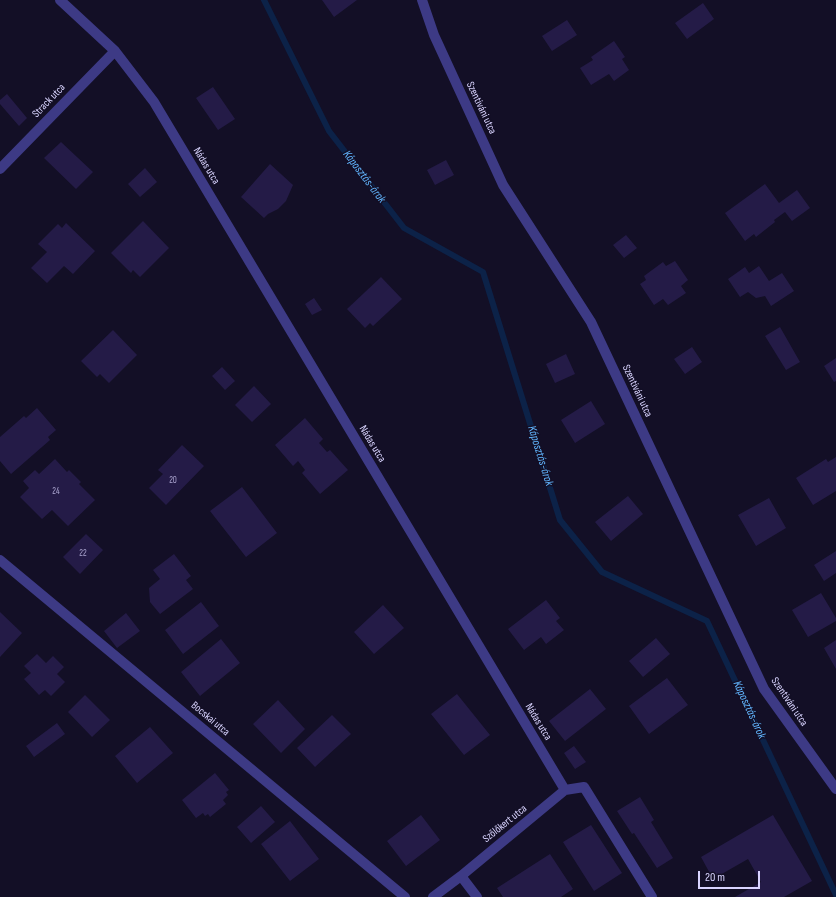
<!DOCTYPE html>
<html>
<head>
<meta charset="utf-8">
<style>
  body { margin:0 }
  #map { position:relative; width:836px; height:897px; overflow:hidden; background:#130f26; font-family:"Sofia Sans Condensed",sans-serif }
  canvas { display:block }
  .scale { position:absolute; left:698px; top:871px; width:62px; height:18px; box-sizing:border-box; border:2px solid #d9d4ff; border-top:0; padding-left:5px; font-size:12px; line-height:14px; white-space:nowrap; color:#d9d4ff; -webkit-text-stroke:3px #130f26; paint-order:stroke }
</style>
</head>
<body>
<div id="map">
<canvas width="836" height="897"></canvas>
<div class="scale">20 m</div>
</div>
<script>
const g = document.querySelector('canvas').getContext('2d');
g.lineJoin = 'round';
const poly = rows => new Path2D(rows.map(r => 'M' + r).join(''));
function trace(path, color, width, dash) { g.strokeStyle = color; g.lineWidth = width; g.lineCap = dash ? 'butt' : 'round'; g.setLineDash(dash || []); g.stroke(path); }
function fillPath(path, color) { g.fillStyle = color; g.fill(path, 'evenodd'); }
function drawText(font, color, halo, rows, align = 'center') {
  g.font = font + ' "Sofia Sans Condensed",sans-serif'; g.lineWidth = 3; g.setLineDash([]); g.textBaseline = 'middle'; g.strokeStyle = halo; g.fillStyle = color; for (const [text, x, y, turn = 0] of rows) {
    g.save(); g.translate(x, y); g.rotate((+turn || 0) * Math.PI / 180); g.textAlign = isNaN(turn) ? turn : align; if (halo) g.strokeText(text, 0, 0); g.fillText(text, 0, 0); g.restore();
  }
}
const stream = poly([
  [264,0,329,131,404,228,483,272,560,520,602,572,707,621,836,895]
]);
const building = poly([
  [322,0,357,0,334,17],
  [703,3,714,19,687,39,675,23],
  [567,20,577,35,552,51,542,36],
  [614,41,625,57,622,59,629,70,614,81,609,74,591,85,580,68,593,60,591,57],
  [213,87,235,119,218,130,196,98],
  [7,94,27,118,19,126,0,104,0,100],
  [61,142,93,172,76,189,44,158],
  [446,160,454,175,435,185,427,170],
  [270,164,293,185,286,201,278,209,268,214,264,218,241,197],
  [145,168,157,182,140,197,128,184],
  [765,184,779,203,797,190,810,208,792,221,785,212,774,220,775,222,756,237,754,234,745,241,725,213],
  [143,221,169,248,140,277,133,270,131,273,111,253],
  [66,223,95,251,73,274,64,266,47,283,31,268,47,252,38,244,58,224,62,228],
  [626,235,637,248,624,258,613,245],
  [675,261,688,280,681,286,686,293,668,305,663,299,654,305,640,284,646,280,644,276,663,262,666,266],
  [759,266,769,281,782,273,794,291,771,306,765,296,756,298,748,292,740,297,728,279,745,267,749,273],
  [381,277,402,299,373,326,370,323,365,328,347,309],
  [314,298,322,310,312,315,305,304],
  [780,327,800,362,786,370,765,336],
  [113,330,137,355,109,383,100,374,97,377,81,361],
  [692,347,702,362,685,374,674,359],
  [566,354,575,374,555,383,546,364],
  [836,358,836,381,834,382,824,366],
  [222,367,235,381,225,390,212,376],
  [254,386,271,404,252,422,235,405],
  [591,401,605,424,575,443,561,420],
  [37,408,56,430,48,437,50,440,11,474,0,461,0,437,24,416,26,418],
  [305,418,323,439,319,443,327,452,330,450,348,470,320,494,302,473,305,470,298,461,293,466,275,445],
  [182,445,204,466,166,505,149,488,163,474,158,470],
  [836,457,836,491,813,505,796,478,826,459,828,462],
  [55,459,67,472,69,470,81,482,79,484,95,500,68,526,52,510,42,519,20,497,29,488,23,481,35,470,39,474],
  [242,487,277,533,246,557,210,511],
  [628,496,643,514,611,541,595,522],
  [769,498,786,528,756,546,738,515],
  [86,534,103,550,80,574,63,557],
  [836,551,836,573,824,581,814,565],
  [174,554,191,576,186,580,193,589,160,614,150,602,149,588,160,579,153,570],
  [821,593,836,618,836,621,808,637,792,610],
  [546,600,560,618,556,621,564,630,546,644,541,637,524,650,508,629],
  [201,602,219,626,183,654,165,630],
  [383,605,404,628,374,654,354,632],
  [0,612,22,633,0,657],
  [126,613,140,631,117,648,104,631],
  [656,638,670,654,643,677,629,661],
  [221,639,240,663,200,696,181,672],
  [836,640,836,669,824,648],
  [37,654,46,663,53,656,64,667,57,674,65,682,51,696,45,690,39,695,24,679,31,673,24,666],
  [667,678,688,705,649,734,629,706],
  [590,689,606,709,565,741,549,721],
  [457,694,490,735,464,755,431,714],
  [85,695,110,720,92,737,68,712],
  [278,700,305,729,281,753,253,724],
  [332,715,351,734,315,767,297,748],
  [57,723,65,734,34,757,26,746],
  [150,727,173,753,137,783,115,756],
  [574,746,586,762,575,769,564,753],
  [215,773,229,790,226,792,228,795,223,800,226,804,210,817,208,814,205,816,203,813,196,818,182,800],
  [640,797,654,820,651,822,673,858,657,868,634,833,632,834,617,811],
  [261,806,275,822,251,843,237,827],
  [421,815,440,840,406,866,387,841],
  [773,815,812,881,784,897,735,897,761,882,748,859,713,879,701,857],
  [290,821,319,859,290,881,261,844],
  [591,825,622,873,594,891,563,842],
  [550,854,573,889,561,897,503,897,497,888]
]);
const minor = poly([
  [60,0,115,51,154,102,565,790],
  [422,0,434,35,503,185,591,322,764,689,836,789],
  [0,169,115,51],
  [0,560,405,897],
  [565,790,584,787,652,897],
  [461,876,477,897],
  [433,897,461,876,565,790]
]);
const numberNames = [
  ["20",173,481],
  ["24",56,492],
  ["22",83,554]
];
const streetNames = [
  ["Strack utca",49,101,-46],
  ["Szentiváni utca",481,108,65],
  ["Nádas utca",206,166,59],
  ["Szentiváni utca",637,391,65],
  ["Nádas utca",372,444,59],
  ["Szentiváni utca",789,702,56],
  ["Bocskai utca",210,719,40],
  ["Nádas utca",538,722,59],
  ["Szőlőkert utca",505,824,-39]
];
const waterNames = [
  ["Káposztás-árok",364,177,53],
  ["Káposztás-árok",540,456,73],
  ["Káposztás-árok",749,710,65]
];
trace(stream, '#0c2248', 6);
fillPath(building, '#241b47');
trace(minor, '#3d3a85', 10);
drawText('9px', '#aca6d1', null, numberNames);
drawText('11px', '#d9d4ff', '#130f26', streetNames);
drawText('italic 12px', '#62b6ff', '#130f26', waterNames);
</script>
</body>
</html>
